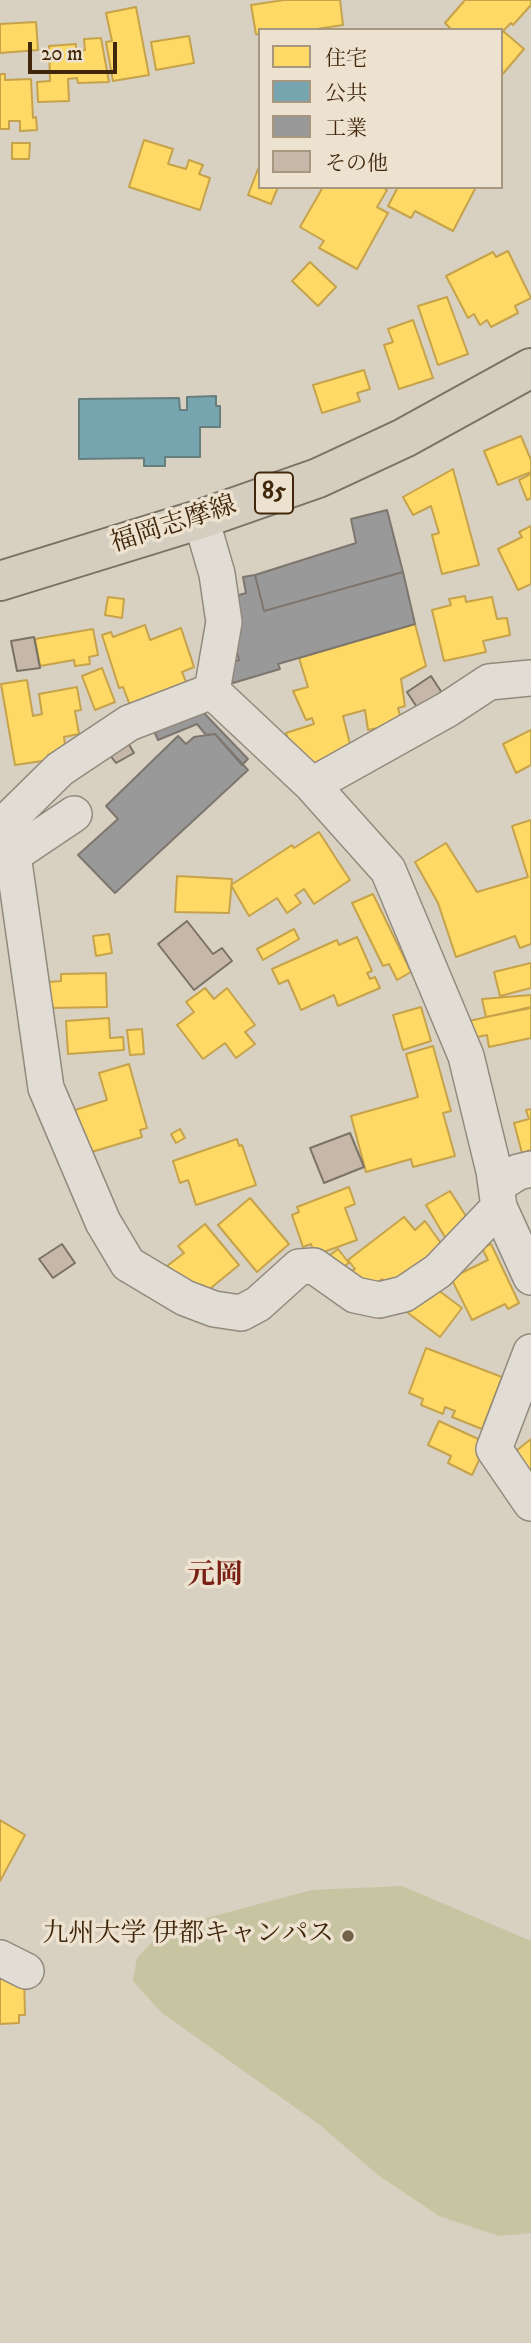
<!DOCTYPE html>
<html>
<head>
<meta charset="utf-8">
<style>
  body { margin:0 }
  #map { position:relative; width:531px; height:2343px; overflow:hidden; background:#d8d0c0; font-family:"IM FELL DW Pica","Noto Serif JP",serif }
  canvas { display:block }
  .legend { position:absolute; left:258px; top:28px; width:245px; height:161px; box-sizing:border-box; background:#ece2cf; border:2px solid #a79781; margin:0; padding:9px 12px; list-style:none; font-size:21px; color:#40260b }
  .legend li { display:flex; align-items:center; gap:14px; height:35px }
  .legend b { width:35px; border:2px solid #a79781 }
  .scale { position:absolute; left:28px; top:42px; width:89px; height:32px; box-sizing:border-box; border:4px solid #40260b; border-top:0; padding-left:9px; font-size:21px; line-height:24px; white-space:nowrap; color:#40260b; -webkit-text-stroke:5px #ece2cf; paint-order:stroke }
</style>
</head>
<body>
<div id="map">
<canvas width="531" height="2343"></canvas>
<ul class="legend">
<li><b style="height:19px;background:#ffd966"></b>住宅</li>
<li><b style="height:19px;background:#76a5af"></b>公共</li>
<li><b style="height:19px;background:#999"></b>工業</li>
<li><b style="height:19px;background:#c6b7a8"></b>その他</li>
</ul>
<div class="scale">20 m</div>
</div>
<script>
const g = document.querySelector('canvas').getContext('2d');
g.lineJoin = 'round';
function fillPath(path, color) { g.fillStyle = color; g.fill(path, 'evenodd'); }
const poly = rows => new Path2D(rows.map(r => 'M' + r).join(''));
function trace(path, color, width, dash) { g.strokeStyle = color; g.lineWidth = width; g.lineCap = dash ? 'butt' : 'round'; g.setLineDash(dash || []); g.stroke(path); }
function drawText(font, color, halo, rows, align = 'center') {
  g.font = font + ' "IM FELL DW Pica","Noto Serif JP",serif'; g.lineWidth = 7; g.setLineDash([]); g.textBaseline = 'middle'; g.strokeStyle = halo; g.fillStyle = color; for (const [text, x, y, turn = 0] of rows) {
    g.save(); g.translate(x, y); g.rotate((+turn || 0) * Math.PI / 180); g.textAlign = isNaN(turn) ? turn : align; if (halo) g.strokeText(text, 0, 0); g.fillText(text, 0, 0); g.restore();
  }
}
const green = poly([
  [402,1886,531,1941,531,2233,499,2236,439,2216,378,2175,320,2125,162,2013,133,1981,137,1958,160,1934,195,1921,312,1890]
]);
const homes = poly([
  [284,0,340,0,343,25,310,30,260,30,260,35,256,34,251,5,284,0],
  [465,0,531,0,531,5,513,25,511,23,503,31,524,49,501,76,501,30,452,30,445,23,465,0],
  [136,7,149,75,113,81,106,42,112,41,106,13,136,7],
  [36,22,38,50,0,53,0,24,36,22],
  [189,36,194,63,156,70,151,42,189,36],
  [101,38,109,82,78,83,77,78,68,79,69,101,38,102,37,82,50,81,49,46,76,44,76,51,85,50,84,39,101,38],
  [0,74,5,74,5,80,31,79,33,118,36,117,37,130,20,131,20,121,9,121,9,129,0,129,0,74],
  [144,140,173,149,168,164,186,169,189,160,203,165,199,174,210,178,200,210,129,187,144,140],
  [12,143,30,143,29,159,12,159,12,143],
  [260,164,260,187,278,187,271,204,248,195,260,164],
  [323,187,382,187,387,190,377,207,388,213,357,269,319,248,324,241,300,227,323,187],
  [398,187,476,187,453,231,415,211,411,218,388,206,398,187],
  [508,251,531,298,515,306,518,313,491,327,487,320,480,325,474,314,468,318,446,276,493,252,496,257,508,251],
  [310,262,336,287,318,306,292,281,310,262],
  [447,297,468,354,438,365,418,306,447,297],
  [413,320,433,378,399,389,384,345,393,342,388,329,413,320],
  [364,370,370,389,357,393,360,401,322,413,313,385,364,370],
  [521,436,531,460,531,472,498,485,484,451,521,436],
  [453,469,479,565,442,574,432,535,439,533,431,506,413,515,403,497,453,469],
  [531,474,531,498,527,500,519,480,531,474],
  [531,526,531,584,518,590,498,549,522,537,519,532,531,526],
  [465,596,466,602,492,597,497,619,507,618,510,635,483,641,486,652,444,661,432,610,451,605,449,599,465,596],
  [108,597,124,599,122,618,105,615,108,597],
  [415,624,426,666,401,679,405,706,398,708,402,723,368,730,365,710,343,716,352,752,298,771,286,733,314,724,312,718,306,720,293,691,308,687,299,658,415,624],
  [145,625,150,640,181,628,194,667,182,672,186,682,131,708,123,687,119,688,102,635,111,632,113,637,145,625],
  [93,629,98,655,89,657,90,664,75,666,74,660,40,666,35,639,93,629],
  [102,668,115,702,95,710,82,676,102,668],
  [27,680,33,716,42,714,39,694,77,687,81,710,75,711,79,734,64,737,66,752,48,755,49,760,15,765,1,684,27,680],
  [531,730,531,765,516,773,503,744,531,730],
  [531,820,531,944,520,948,515,936,456,957,438,903,415,862,446,843,477,892,528,877,512,826,531,820],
  [319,832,350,880,314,904,304,889,295,895,301,903,287,913,277,898,249,916,231,885,292,845,294,848,319,832],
  [177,876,232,879,229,913,175,912,177,876],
  [373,894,411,972,397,980,389,964,383,966,352,903,373,894],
  [294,929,299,939,263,960,257,949,294,929],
  [109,934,112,953,96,956,93,936,109,934],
  [357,937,372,971,367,973,370,979,375,977,380,988,338,1006,334,995,301,1010,288,980,279,984,272,969,337,940,339,945,357,937],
  [531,963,531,988,500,996,494,972,531,963],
  [106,973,107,1007,50,1008,49,982,61,981,61,974,106,973],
  [205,988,214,999,227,988,255,1025,245,1032,255,1044,236,1058,225,1043,203,1059,177,1025,194,1012,186,1002,205,988],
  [531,995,531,1008,486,1017,482,999,531,995],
  [421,1007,431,1041,403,1050,393,1015,421,1007],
  [531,1007,531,1038,489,1047,487,1035,473,1038,469,1021,531,1007],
  [109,1018,110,1038,123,1037,124,1050,68,1054,66,1021,109,1018],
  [142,1029,144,1054,130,1055,127,1030,142,1029],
  [433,1046,451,1111,443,1113,455,1156,413,1167,411,1159,366,1172,351,1116,418,1097,406,1054,433,1046],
  [129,1064,147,1128,140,1130,142,1137,88,1153,75,1110,107,1100,99,1073,129,1064],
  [531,1109,531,1150,522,1153,514,1123,529,1119,526,1110,531,1109],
  [180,1129,185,1138,176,1143,171,1134,180,1129],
  [237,1139,239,1146,242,1145,256,1185,196,1205,188,1180,180,1183,173,1161,237,1139],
  [349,1187,355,1204,345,1208,357,1240,315,1255,311,1244,303,1247,292,1215,299,1212,297,1207,349,1187],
  [450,1191,471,1224,446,1239,426,1205,450,1191],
  [250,1198,289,1244,257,1272,218,1225,250,1198],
  [404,1217,415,1230,425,1221,443,1246,389,1288,382,1279,367,1291,351,1271,355,1269,348,1260,404,1217],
  [205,1224,239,1265,195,1301,167,1266,184,1253,178,1246,205,1224],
  [491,1244,519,1303,508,1309,505,1304,472,1320,451,1278,488,1260,482,1248,491,1244],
  [338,1249,349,1263,332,1274,322,1261,338,1249],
  [430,1284,462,1308,440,1337,408,1313,430,1284],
  [426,1348,502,1377,482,1429,452,1417,455,1411,445,1407,443,1414,421,1405,423,1399,409,1393,426,1348],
  [439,1421,487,1443,472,1475,448,1463,451,1456,428,1445,439,1421],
  [531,1439,531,1490,506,1459,531,1439],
  [0,1820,25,1835,0,1881,0,1820],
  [24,1978,25,2015,19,2015,19,2023,0,2024,0,1979,24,1978]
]);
const public = poly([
  [216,396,216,406,220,406,220,427,200,427,200,457,165,457,165,466,144,466,144,458,79,459,79,399,179,398,180,410,187,410,187,397,216,396]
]);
const industry = poly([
  [387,510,403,572,264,611,255,575,356,543,351,519,387,510],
  [403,572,415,624,278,664,280,669,233,683,227,664,239,660,230,627,232,597,246,593,243,577,255,575,264,611,403,572],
  [201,710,248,759,242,765,215,734,206,735,197,724,158,740,154,731,201,710],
  [215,734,248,770,115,893,78,855,118,819,106,806,178,736,186,744,194,737,215,734]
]);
const building = poly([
  [34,637,40,668,17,671,11,641,34,637],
  [431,676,444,696,420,712,407,692,431,676],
  [128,743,134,753,116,763,109,754,128,743],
  [187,921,213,954,222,948,232,961,194,990,158,944,187,921],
  [350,1133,364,1167,324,1183,310,1148,350,1133],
  [62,1244,75,1263,53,1278,39,1259,62,1244]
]);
const minor = poly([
  [212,691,312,785,388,870,466,1056,494,1171,499,1207,531,1277],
  [312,785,448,709,489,682,531,678],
  [5,826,13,855,46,1088,103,1222,128,1264,185,1298,214,1309,241,1313,258,1304,299,1267,314,1266,355,1295,379,1300,404,1294,438,1271,499,1207],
  [0,828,60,769,129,723,212,691,224,622,217,574,201,519],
  [13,855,74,814],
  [496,1186,518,1172,531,1169],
  [531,1352,494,1449,531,1503],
  [0,1958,26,1971]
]);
const major = poly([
  [0,581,201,519,318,478,404,438,531,368]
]);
const markers = [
  [348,1936,7,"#75624a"]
];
const shields = [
  [274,493,38]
];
const shieldNames = [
  ["85",274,493]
];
const streetNames = [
  ["福岡志摩線",174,526,-18]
];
const poiNames = [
  ["九州大学 伊都キャンパス",334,1936]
];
const neighbourhoodNames = [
  ["元岡",215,1577]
];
fillPath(green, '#c7c4a2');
fillPath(homes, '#ffd966');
trace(homes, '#c6a34b', 2);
fillPath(public, '#76a5af');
trace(public, '#667f7e', 2);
fillPath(industry, '#999');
trace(industry, '#7e766e', 2);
fillPath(building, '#c6b7a8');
trace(building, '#7b7266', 2);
trace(minor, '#928a7d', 38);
trace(major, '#7b7266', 42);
trace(minor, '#e1ddd4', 35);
trace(major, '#d5cdc0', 38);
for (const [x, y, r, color] of markers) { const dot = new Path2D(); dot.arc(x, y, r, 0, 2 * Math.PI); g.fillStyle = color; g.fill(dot); trace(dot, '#ece2cf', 2.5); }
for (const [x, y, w] of shields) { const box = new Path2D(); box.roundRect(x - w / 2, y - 20.5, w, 41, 5); g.fillStyle = '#ece2cf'; g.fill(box); trace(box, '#40260b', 2); }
drawText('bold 24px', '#40260b', null, shieldNames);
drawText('26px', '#40260b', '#ece2cf', streetNames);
drawText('26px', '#40260b', '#ece2cf', poiNames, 'right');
drawText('bold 28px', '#7a1f14', '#ece2cf', neighbourhoodNames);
</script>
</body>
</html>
